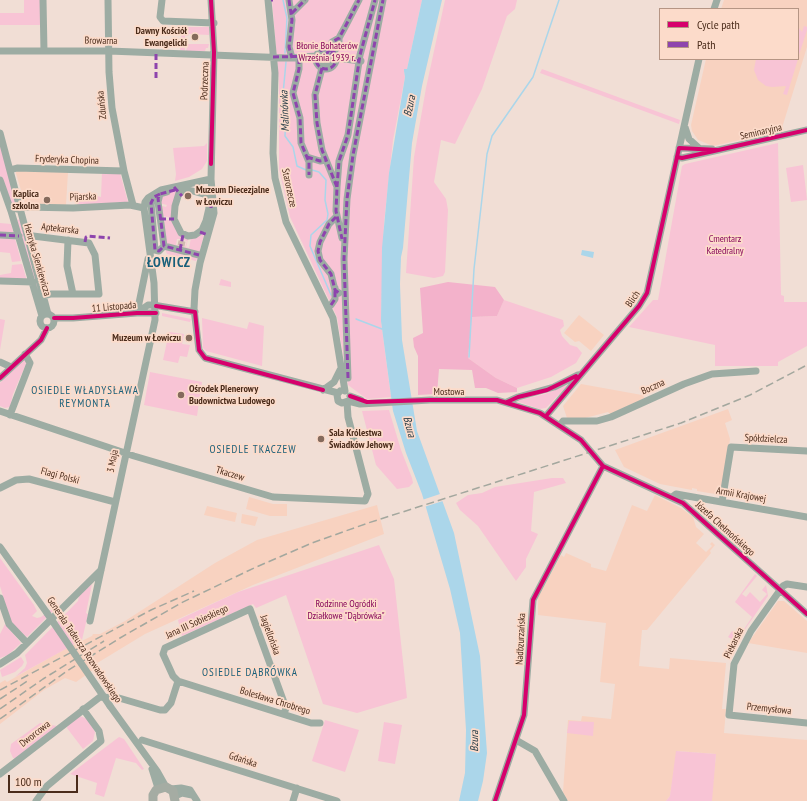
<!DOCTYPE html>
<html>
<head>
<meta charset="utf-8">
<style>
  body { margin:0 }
  #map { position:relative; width:807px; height:801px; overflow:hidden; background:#f1ded5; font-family:"PT Sans Narrow",sans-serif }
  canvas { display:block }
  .legend { position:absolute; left:659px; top:8px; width:140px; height:52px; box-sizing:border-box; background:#fcdbca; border:1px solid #b59584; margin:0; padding:5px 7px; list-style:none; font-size:12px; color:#4b2c1b }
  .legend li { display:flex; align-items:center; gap:8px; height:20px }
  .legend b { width:20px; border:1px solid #b59584 }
  .scale { position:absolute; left:8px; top:775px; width:70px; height:18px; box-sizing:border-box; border:2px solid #4b2c1b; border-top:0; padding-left:5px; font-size:12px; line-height:14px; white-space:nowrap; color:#4b2c1b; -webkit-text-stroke:3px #fcdbca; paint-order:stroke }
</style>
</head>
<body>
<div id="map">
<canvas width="807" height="801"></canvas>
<ul class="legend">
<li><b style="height:5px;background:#d6006c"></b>Cycle path</li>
<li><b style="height:5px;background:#8e44ad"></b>Path</li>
</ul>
<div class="scale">100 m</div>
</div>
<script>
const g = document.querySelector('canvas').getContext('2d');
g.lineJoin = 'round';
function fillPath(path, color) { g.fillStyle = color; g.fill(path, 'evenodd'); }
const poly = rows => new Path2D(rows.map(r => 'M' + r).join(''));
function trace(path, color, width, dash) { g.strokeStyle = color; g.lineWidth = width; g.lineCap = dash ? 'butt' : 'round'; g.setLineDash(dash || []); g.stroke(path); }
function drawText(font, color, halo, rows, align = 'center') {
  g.font = font + ' "PT Sans Narrow",sans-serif'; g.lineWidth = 3.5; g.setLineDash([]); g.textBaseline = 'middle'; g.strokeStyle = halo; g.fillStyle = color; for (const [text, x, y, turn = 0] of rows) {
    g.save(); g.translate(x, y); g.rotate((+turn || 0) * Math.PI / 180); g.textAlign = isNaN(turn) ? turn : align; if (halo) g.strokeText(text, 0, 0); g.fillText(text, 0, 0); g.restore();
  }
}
const built = poly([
  [724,0,807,0,807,47,781,131,713,146,698,140,692,131,691,125,706,59,798,59,798,9,721,9],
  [15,170,68,172,66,205,25,204],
  [579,315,604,335,591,351,579,341,575,342,564,333],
  [581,384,642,395,645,398,610,414,608,412,585,418,567,418,563,406],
  [728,409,732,420,725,423,730,439,721,495,697,491,697,489,692,488,692,490,660,484,624,467,615,450],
  [655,495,681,508,693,517,696,527,704,534,696,543,706,552,712,546,710,544,712,542,715,545,710,551,711,553,647,630,642,630,639,666,669,669,670,658,726,663,722,709,726,709,724,733,807,740,807,801,711,801,716,754,677,751,670,796,666,801,568,801,563,792,568,720,581,721,582,716,611,719,615,684,600,682,606,623,538,615,538,598,561,555,564,557,566,553,591,564,591,567,606,571,632,505,647,511],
  [249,497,273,504,287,504,287,516,270,516,246,509],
  [377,505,384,534,253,585,145,634,94,665,96,668,76,682,65,678,44,690,0,724,0,683,5,680,7,682,65,649,92,636,93,634,100,634,125,621,215,563,257,540],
  [207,506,237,513,235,522,204,515],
  [242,514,258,517,255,526,241,523],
  [778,601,784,601,807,621,807,653,748,643]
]);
const green = poly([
  [24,0,40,0,40,25,0,25,0,13,24,13],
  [272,0,422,0,407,69,404,69,404,71,405,77,393,140,384,223,381,321,391,397,367,399,348,385,337,317,290,217,279,169,279,83],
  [445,0,517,0,515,9,507,16,482,89,455,144,441,140,434,182,446,199,448,210,445,272,443,276,434,278,406,273,414,157,426,88],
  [804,26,807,27,807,30,798,58,798,27,802,32],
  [182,27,209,27,209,35,189,34,188,36,185,36,185,51,180,50],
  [188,44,209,44,208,48,206,48,205,51,186,51],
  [756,59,798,59,787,95,783,94,786,86,772,87,766,86,758,80,754,70],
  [542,69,680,120,679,124,540,73],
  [0,142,17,204,15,205,12,205,0,175],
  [207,143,207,161,202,169,189,177,175,181,176,174,173,148,204,146],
  [778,143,781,295,784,296,784,302,807,302,807,346,778,362,778,366,715,366,715,345,629,327,653,300,658,300,682,166,685,164],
  [803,165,807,200,791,202,786,168],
  [102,172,120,173,128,202,77,205,77,193,97,193,97,196,101,197],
  [175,191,177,192,171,218,163,216,159,205,166,207,167,205,159,203,164,195],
  [21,219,44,304,41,305,17,220],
  [166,220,171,220,181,235,181,239,177,239,176,245,185,247,187,241,184,240,184,238,188,239,186,247,189,248,191,238,200,234,204,235,199,253,166,246,163,223],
  [0,223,11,224,21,261,12,262,10,253,0,252],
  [165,249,198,256,196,261,167,254],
  [22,264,27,281,0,279,0,275,11,273,12,265],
  [221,279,231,282,231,287,219,285],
  [504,300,563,320,564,326,560,330,562,336,570,345,577,347,582,353,576,363,551,377,517,388,496,378,468,358,472,317,497,316],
  [162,313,191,319,190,322,162,316],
  [202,318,247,329,249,322,264,326,262,366,206,351,203,348],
  [0,319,5,320,0,350],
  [169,332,184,334,182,344,190,345,187,357,180,356,178,363,163,360],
  [25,358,26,364,13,394,10,407,5,408,0,406,0,383],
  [150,372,202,382,197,416,144,405],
  [569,384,546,408,539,409,516,401,545,394],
  [389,410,401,450,412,478,413,483,409,487,397,489,376,465,362,411],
  [552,478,563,478,566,483,534,492,531,531,538,534,526,559,526,567,516,581,478,526,460,510,456,503,468,495,482,493,495,487],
  [379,545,394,579,407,698,357,713,323,704,286,595,256,608,253,604,182,636,178,620,212,604,238,592],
  [0,558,34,605,37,611,32,616,37,618,41,617,61,603,27,637,12,626,0,586],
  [755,574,757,576,742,594,746,597,750,592,760,602,767,594,762,590,766,585,768,596,739,638,740,642,737,642,728,637,732,631,739,637,752,617,735,602],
  [92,584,86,613,88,614,82,640,15,677,25,668,27,663,25,655,27,653,78,601,79,596],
  [5,624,21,643,8,655,0,658,0,634],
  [21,657,24,662,22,666,15,672,2,677,0,670],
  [80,716,87,719,95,732,93,741,83,749,67,728,68,724],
  [325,720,359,730,345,772,312,761],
  [569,721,594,722,593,736,567,733],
  [384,722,402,725,395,764,378,761],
  [40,723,57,726,16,759,13,758,10,751,11,744],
  [119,737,124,739,144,769,142,770,136,763,116,758,104,797,95,794,97,783,70,774],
  [676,751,716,754,712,801,666,801,670,796]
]);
const forest = poly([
  [448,282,495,287,504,300,497,316,472,317,468,358,496,378,517,388,517,392,498,393,486,388,475,388,472,370,439,369,437,394,418,395,418,356,414,347,413,338,423,333,420,288]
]);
const water = poly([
  [422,0,442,0,422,86,412,143,403,248,401,257,400,284,402,340,417,431,454,533,480,656,487,753,483,781,478,801,459,801,465,773,466,730,460,633,450,589,422,494,406,453,393,411,381,321,382,248,389,173,405,77,404,71,404,69,407,69],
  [582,250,594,252,593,258,581,255]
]);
const pier = poly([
  [443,493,446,500,424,507,422,500]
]);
const stream = poly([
  [283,0,287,18,285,53],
  [286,62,283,94,286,110,285,136,293,147,297,166,306,170],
  [312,170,319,172,326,180,325,200,328,214,327,220,311,235,310,246,331,295],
  [356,319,382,329],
  [469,357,474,269,487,154,492,136,533,77,559,0]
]);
const minorTunnel = poly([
  [181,246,182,241]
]);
const minor = poly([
  [43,0,44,51],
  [108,0,109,72,112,108,124,171,133,205],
  [162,0,160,17,163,21,214,23],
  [211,0,214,52,211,179,214,213,200,263,195,290,194,309,199,350,205,358,338,393],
  [268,0,275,73,273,153,275,178,286,222,333,318,345,391],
  [289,0,292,20,289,47,292,58],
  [714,9,717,0],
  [292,13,305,0],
  '316 59a10 10 0 1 1 20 0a10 10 0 1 1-20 0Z',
  [0,51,109,51,289,58,316,56],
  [331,55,339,45,339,38],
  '322.5 59a3.5 3.5 0 1 1 7 0a3.5 3.5 0 1 1-7 0Z',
  [326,56,332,42,339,38,345,27,359,0],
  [299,58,299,69,293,93,300,118,301,143,309,162,309,175],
  [336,58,361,61],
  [322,68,315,95,317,123,322,150,337,187,336,211,342,238],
  [685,127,689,139,699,148],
  [0,133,48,314],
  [679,148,712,149],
  [307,157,320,161,326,160],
  [677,157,682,158,714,151,807,130],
  [10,170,17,168,124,171],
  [0,180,11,211,42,316],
  [337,187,339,161,348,135,360,55,375,0],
  [189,190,207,195,209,208,206,221,202,230,195,235,188,236,181,233,174,219,175,206,179,193,189,190],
  [167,192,160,194,158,202,164,246,199,255],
  [156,196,151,203,155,250,159,251,164,246],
  [17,209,25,207,73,208,130,205,144,208],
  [336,217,329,224,320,242,318,251,320,260,331,274,335,290,339,293],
  [0,235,19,236],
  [29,238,33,236,89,243,95,255,99,294,51,294,44,296],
  [68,240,67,266,73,294],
  [0,281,33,282],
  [331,305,335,299,335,288],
  [138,312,148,305,153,305,195,312],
  [137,313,148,259],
  '40 321a7 7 0 1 1 14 0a7 7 0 1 1-14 0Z',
  [54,318,73,318,137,313,156,313],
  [0,362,11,367],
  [0,378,41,340,47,328],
  [348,378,344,259,347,199,353,155,383,0],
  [323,390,334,382,340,370],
  [340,391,337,395,338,401,342,403,348,401],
  [350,396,361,400],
  [348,401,360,404,430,400,497,400,540,413,581,440,603,466,683,503,807,614],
  [507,402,518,397,554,387,578,375],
  [0,411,134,456,273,497,365,501,368,494,348,417,347,402],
  [10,415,30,363,25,354],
  [546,416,639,306,647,293,699,59],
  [560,425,563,421,597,421,611,417,684,384,712,374,756,371],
  [0,488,16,480,29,479,115,502],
  [672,497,676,494,807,517],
  [722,502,731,447,807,451],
  [0,547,47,613],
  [807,587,787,584,783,586,751,631,734,664,729,715,807,723],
  [0,598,9,624,27,643],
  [90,621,155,320,154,283,144,208,145,202,148,198,161,190,211,179],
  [0,664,17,653,101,570],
  [178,681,173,676,163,654,165,648,250,609,286,708,284,714],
  [110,706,157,771,166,787],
  [142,740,337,801],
  [516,740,535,751,564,801],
  [152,769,158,788],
  [0,774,100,697,119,698,160,710,165,710,171,703,178,681,311,723,320,723],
  [171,789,181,788,190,790,197,801],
  [175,796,182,793,192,795],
  [36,801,47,786,101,741,99,731,83,709],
  [293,801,297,788],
  [495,801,524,715,533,600,603,466]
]);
const major = poly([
  [153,801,153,795,156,790,166,787,173,791,175,801]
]);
const rail = poly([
  [0,690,151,610,194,591],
  [0,699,29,680],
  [0,709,43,679,104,641],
  [0,719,67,671,120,638,181,603,254,568,312,543,368,523,681,423,750,395,807,365],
  [32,737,40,733]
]);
const minorBridge = poly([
  [47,613,110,706]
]);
const quiet = poly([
  [271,0,273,0],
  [289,0,292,20,289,47,292,58],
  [292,13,305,0],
  '316 59a10 10 0 1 1 20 0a10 10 0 1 1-20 0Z',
  [331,55,339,45,339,38],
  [326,56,332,42,339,38,345,27,359,0],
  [273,57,316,56],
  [299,58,299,69,293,93,300,118,301,143,309,162,309,175],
  [336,58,361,61],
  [322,68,315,95,317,123,322,150,337,187,336,211,342,239],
  [156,78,156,54],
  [307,157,320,161,326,160],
  [174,187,182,196],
  [337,187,339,161,348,135,360,55,375,0],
  [175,190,160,194,158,198,164,246,199,255],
  [197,191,198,184],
  [160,194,154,197,151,203,155,250,159,251,164,246],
  [208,205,211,205,211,209],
  [336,217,329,224,320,242,318,251,320,260,331,274,335,290,339,293],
  [160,219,174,219],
  [200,232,208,235],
  [0,235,19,236],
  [85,242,86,237,88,236,110,238],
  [180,250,183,235],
  [331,305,335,299,335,288],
  [348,378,344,259,347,199,353,155,383,0]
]);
const cycleway = poly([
  [677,157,682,158,714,151,807,130],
  [211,164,214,52,211,0],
  [156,306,195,312,199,350,205,358,323,390],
  [54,318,73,318,137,313,156,313],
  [0,378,41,340,47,328],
  [350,396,367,402,430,400,497,400,540,413,581,440,603,466,683,503,807,614],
  [507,402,518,397,547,390,576,376],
  [546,416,639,306,647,293,679,148,718,150],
  [495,801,524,715,533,600,603,466]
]);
const markers = [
  [195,37,4,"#856a5c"],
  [188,196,4,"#856a5c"],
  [47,200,4,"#856a5c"],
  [189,338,4,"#856a5c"],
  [181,395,4,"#856a5c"],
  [321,439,4,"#856a5c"]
];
const poiNames = [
  ["Dawny Kościół",187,31],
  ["Ewangelicki",187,43],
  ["Muzeum Diecezjalne",196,190,"left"],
  ["w Łowiczu",196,202,"left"],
  ["Kaplica",39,194],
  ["szkolna",39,206],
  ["Muzeum w Łowiczu",181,338],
  ["Ośrodek Plenerowy",189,389,"left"],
  ["Budownictwa Ludowego",189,401,"left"],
  ["Sala Królestwa",329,433,"left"],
  ["Świadków Jehowy",329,445,"left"]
];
const streetNames = [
  ["Browarna",101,41,1],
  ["Podrzeczna",205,81,-88],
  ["Zduńska",102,105,-96],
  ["Seminaryjna",761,132,-13],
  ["Fryderyka Chopina",67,160,2],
  ["Starorzecze",289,188,78],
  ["Pijarska",83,197,-2],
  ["Aptekarska",60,229,6],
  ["Henryka Sienkiewicza",37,260,74],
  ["Blich",633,299,-56],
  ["11 Listopada",114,307,-5],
  ["Boczna",653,387,-24],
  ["Mostowa",449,392],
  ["Spółdzielcza",766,439,3],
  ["3 Maja",113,461,-78],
  ["Tkaczew",230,474,17],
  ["Flagi Polski",60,476,15],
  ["Armii Krajowej",741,495,10],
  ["Józefa Chełmońskiego",725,529,42],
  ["Jana III Sobieskiego",197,622,-25],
  ["Jagiellońska",270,635,70],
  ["Nadbzurzańska",521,639,-87],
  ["Piekarska",734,643,-64],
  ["Generała Tadeusza Rozwadowskiego",84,650,56],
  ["Bolesława Chrobrego",275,701,17],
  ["Przemysłowa",769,709,6],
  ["Dworcowa",35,734,-38],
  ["Gdańska",243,760,18]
];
const parkNames = [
  ["Błonie Bohaterów",327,46],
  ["Września 1939 r.",327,58],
  ["Cmentarz",725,239],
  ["Katedralny",725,251],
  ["Rodzinne Ogródki",346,604],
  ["Działkowe \"Dąbrówka\"",346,616]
];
const waterNames = [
  ["Bzura",410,106,-78],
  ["Malinówka",285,111,-92],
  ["Bzura",409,427,75],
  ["Bzura",475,741,-90]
];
const neighbourhoodNames = [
  ["OSIEDLE WŁADYSŁAWA",85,391],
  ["REYMONTA",85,404],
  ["OSIEDLE TKACZEW",253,450],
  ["OSIEDLE DĄBRÓWKA",250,673]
];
const districtNames = [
  ["ŁOWICZ",169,263]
];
fillPath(built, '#f8d2c0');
fillPath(green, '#f8c4d5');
fillPath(forest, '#f3b2cb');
fillPath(water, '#abd6ea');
fillPath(pier, '#f1ded5');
trace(stream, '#abd6ea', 1.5);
trace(minorTunnel, '#d0bab0', 7, [7, 3.5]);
trace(minor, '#9daca3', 7);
trace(major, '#a5aca3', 9);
trace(rail, '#a3a79e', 1.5, [8, 4]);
trace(minorBridge, '#9daca3', 7);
trace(quiet, '#8e44ad', 3, [6, 3]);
trace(cycleway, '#d6006c', 4);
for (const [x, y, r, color] of markers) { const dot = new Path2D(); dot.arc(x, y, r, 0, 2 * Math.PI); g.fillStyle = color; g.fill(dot); trace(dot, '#fcdbca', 1.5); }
drawText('bold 10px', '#4b2c1b', '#fcdbca', poiNames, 'right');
drawText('10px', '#4b2c1b', '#fcdbca', streetNames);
drawText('10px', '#88085c', '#fcdbca', parkNames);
drawText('italic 11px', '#243a45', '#fcdbca', waterNames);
g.letterSpacing = '1px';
drawText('11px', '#185f7a', '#fcdbca', neighbourhoodNames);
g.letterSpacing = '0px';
g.letterSpacing = '1px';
drawText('bold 14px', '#185f7a', '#fcdbca', districtNames);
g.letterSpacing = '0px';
</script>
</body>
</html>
